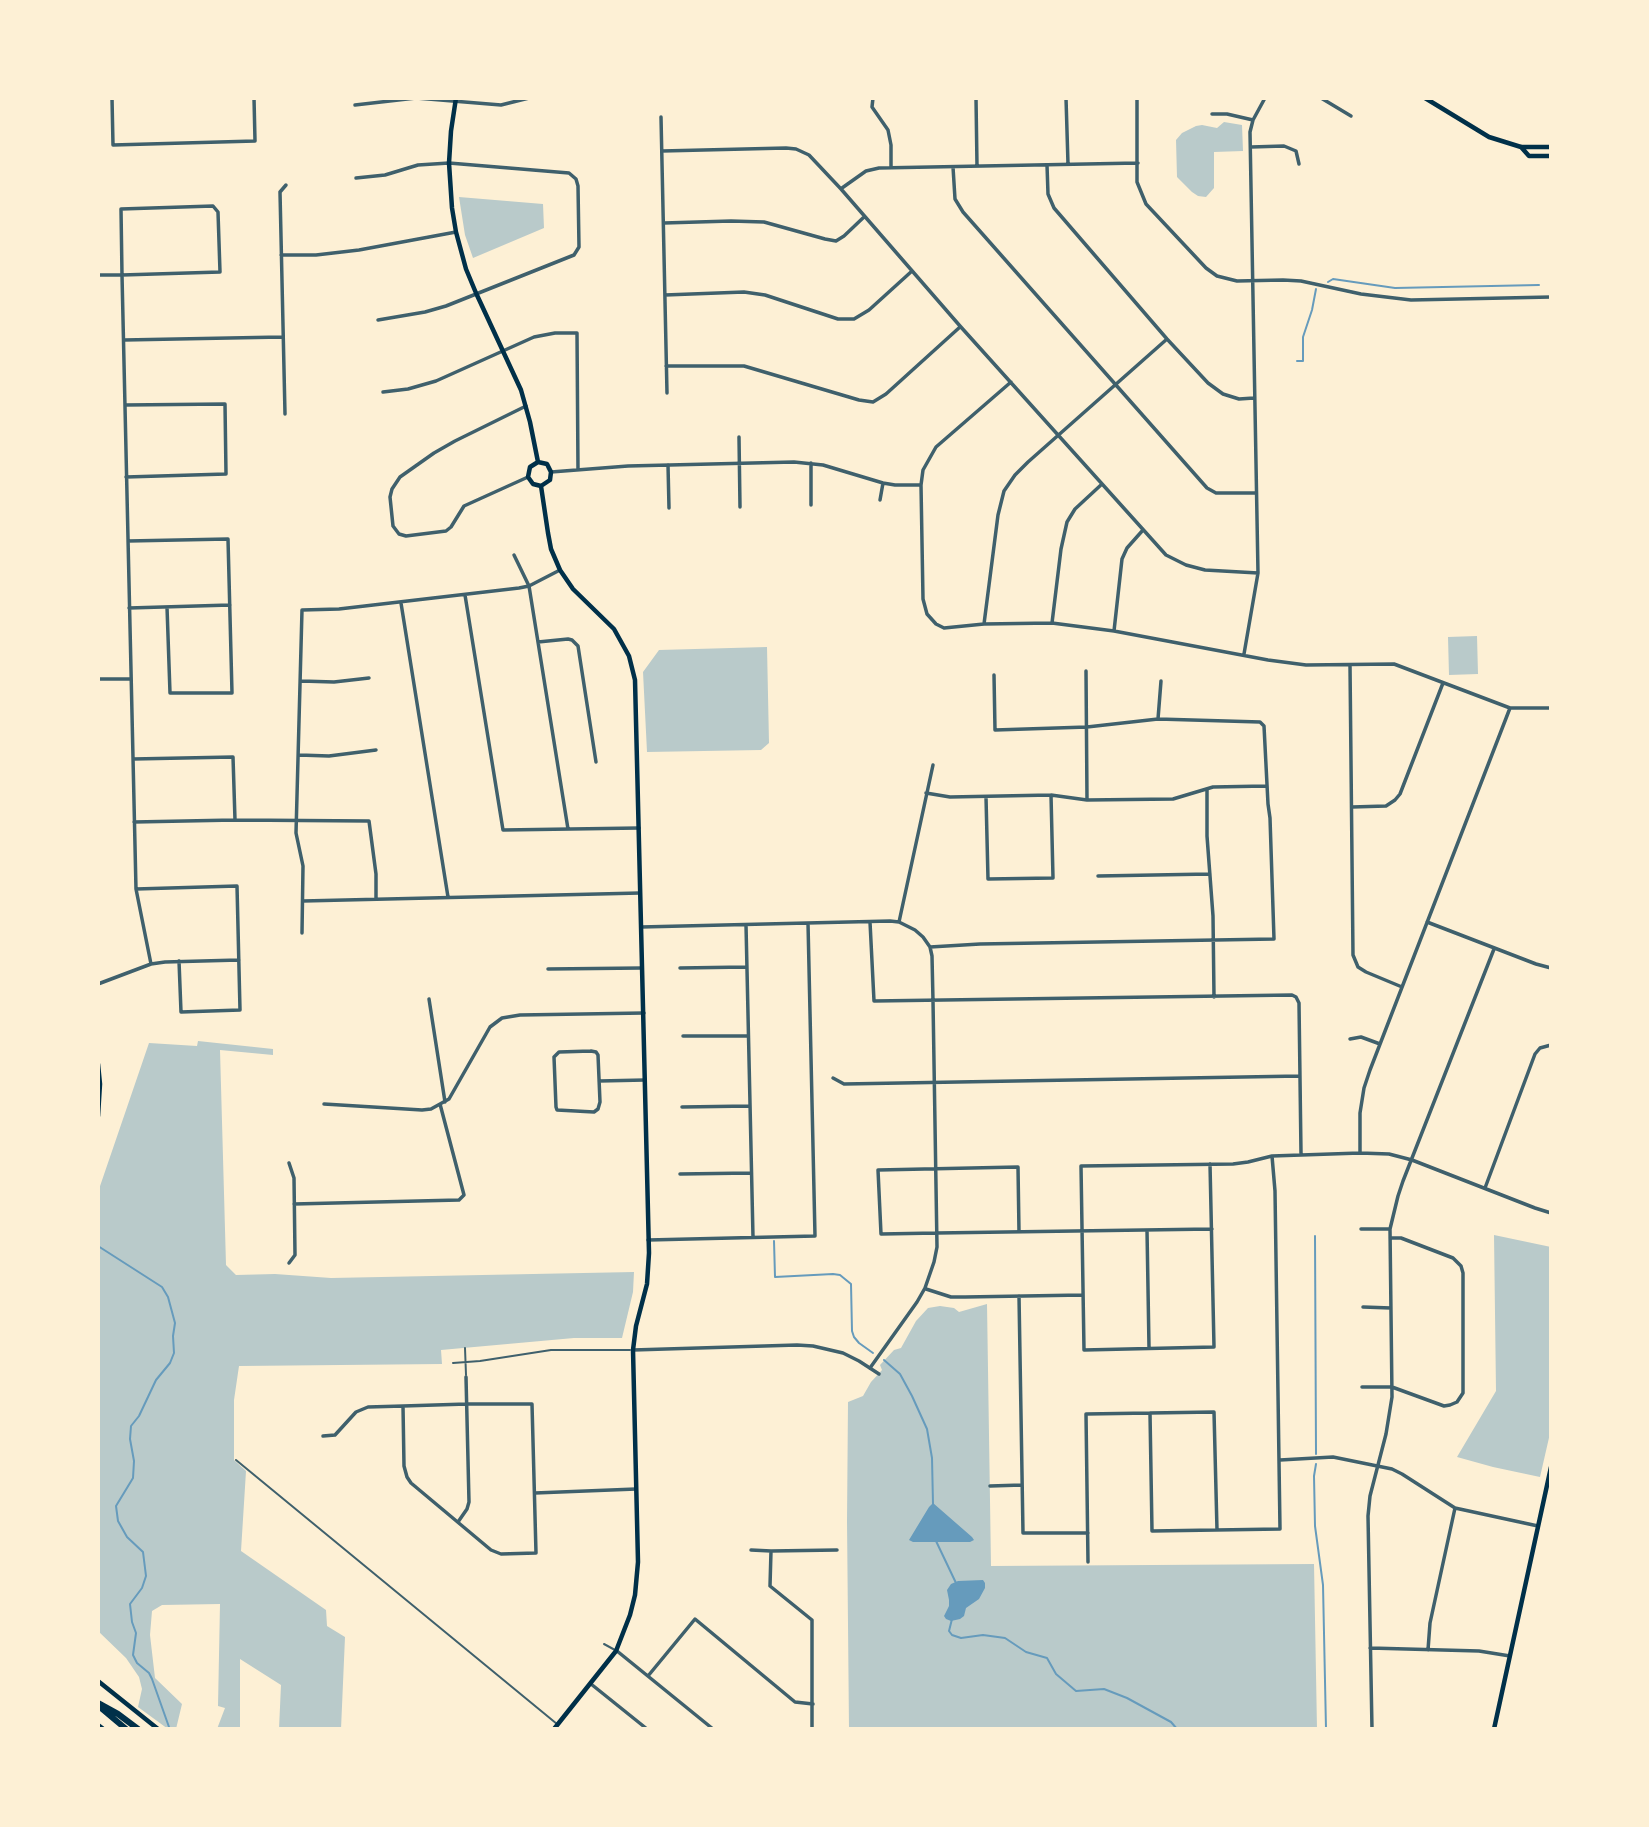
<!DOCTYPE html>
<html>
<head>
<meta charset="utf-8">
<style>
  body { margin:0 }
  #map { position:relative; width:1649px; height:1827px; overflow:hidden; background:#fdf0d5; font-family:"Space Grotesk",sans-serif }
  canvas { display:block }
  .frame { position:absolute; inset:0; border:100px solid #fdf0d5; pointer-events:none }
</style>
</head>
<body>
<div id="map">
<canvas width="1649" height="1827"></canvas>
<div class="frame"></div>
</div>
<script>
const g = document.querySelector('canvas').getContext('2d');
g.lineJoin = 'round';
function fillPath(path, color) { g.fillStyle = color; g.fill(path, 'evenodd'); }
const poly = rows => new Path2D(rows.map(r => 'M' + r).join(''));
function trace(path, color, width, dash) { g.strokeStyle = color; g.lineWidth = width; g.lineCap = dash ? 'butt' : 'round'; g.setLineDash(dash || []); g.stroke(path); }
const green = poly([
  [1224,122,1242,125,1243,151,1214,152,1214,188,1206,197,1198,196,1192,192,1177,177,1176,140,1182,133,1196,126,1202,125,1217,128],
  [459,197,543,204,544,228,473,258,465,235],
  [1477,636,1478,674,1449,675,1448,637],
  [767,647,769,743,761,750,647,752,643,672,659,650],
  [198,1041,273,1049,273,1055,220,1050,226,1265,236,1275,275,1274,331,1278,634,1272,633,1292,622,1338,574,1338,441,1350,442,1364,239,1366,234,1400,234,1460,246,1471,241,1551,326,1610,327,1626,345,1637,341,1729,279,1729,281,1685,240,1659,240,1729,217,1729,225,1708,218,1706,220,1604,162,1605,152,1611,150,1635,155,1678,182,1704,176,1729,168,1729,138,1707,142,1689,139,1677,126,1658,98,1631,98,1192,149,1043,197,1046],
  [1494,1235,1551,1247,1551,1429,1540,1477,1493,1467,1457,1457,1496,1391],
  [987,1304,991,1566,1314,1564,1317,1729,849,1729,847,1521,848,1402,863,1396,871,1382,882,1370,880,1365,894,1350,901,1348,916,1321,928,1308,940,1306,954,1308,959,1312]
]);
const water = poly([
  [933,1503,972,1537,974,1540,970,1542,913,1542,909,1540,929,1507],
  [983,1580,985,1583,985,1588,979,1599,966,1608,964,1616,960,1619,951,1621,946,1619,944,1616,949,1606,949,1600,947,1590,951,1584,958,1581]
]);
const stream = poly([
  [1328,282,1333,279,1395,288,1539,285],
  [1297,361,1303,361,1303,337,1312,310,1316,289],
  [1315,1236,1316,1454],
  [774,1241,775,1277,833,1274,840,1275,851,1284,852,1331,854,1337,859,1343,873,1353],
  [98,1246,162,1287,168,1297,175,1323,173,1336,174,1353,170,1363,156,1380,139,1416,131,1426,130,1439,134,1461,133,1478,116,1506,118,1521,127,1537,143,1552,146,1576,142,1588,130,1604,132,1622,136,1633,133,1655,137,1663,149,1673,152,1679,169,1727],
  [884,1360,900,1374,912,1396,927,1429,932,1458,933,1504],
  [1316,1464,1314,1476,1315,1526,1323,1585,1326,1729],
  [936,1541,956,1583],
  [952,1619,949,1631,952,1635,961,1638,983,1635,1005,1638,1026,1652,1047,1658,1056,1674,1076,1691,1104,1689,1127,1698,1171,1722,1177,1729]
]);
const service = poly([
  [465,1348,466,1375],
  [453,1363,480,1361,551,1350,630,1350],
  [236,1460,557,1724],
  [604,1644,615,1650]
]);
const minor = poly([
  [112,98,113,145,255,141,254,98],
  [873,98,872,107,888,130,891,145,891,167],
  [976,98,977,166],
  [1066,98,1068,164],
  [1137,98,1137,182,1146,204,1206,268,1217,276,1237,281,1283,280,1301,281,1361,294,1411,300,1551,297],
  [1321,98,1351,116],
  [355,105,416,98,501,105,529,98],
  [1212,114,1227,114,1253,120],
  [661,117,667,393],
  [1251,147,1284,146,1296,151,1299,164],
  [662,151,786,148,796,149,809,155,841,189,960,326,1166,555,1186,565,1205,570,1258,573],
  [1047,165,1048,194,1054,208,1167,339,1208,383,1223,394,1239,399,1254,398],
  [953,167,955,199,963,212,1207,488,1216,493,1256,493],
  [356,178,385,175,418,165,449,163,569,173,576,179,578,186,579,247,574,255,446,306,425,312,378,320],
  [842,188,866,171,879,168,1138,163],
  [664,223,731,221,764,222,825,239,836,241,844,236,864,217],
  [281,255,316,255,359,250,456,232],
  [98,275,122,275,220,272,218,212,213,206,121,209,122,275,136,889,151,964],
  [665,295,744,292,765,295,838,319,854,319,869,310,912,271],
  [124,340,282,337],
  [666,366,744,366,859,400,873,402,886,394,960,327],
  [1011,382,936,447,923,470,921,485,923,599,927,614,936,624,944,628,984,624,1052,623,1114,631,1268,660,1306,665,1394,664,1510,708,1551,708],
  [383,392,408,389,436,381,534,337,555,333,577,333,578,470],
  [125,405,225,404,226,474,126,477],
  [526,406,455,441,434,453,400,477,392,489,390,497,393,526,399,534,406,536,446,531,451,527,464,506,528,477],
  [285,414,280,192,286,185],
  [739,437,740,507],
  [811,463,811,505],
  [668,465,669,508],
  [551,472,628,466,794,462,823,465,883,483,895,485,920,485],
  [880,500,883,483],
  [128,541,228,539,232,693,170,693,167,607],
  [514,555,529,586,568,829],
  [465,595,503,830,639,828],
  [401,603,448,897],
  [129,608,230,605],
  [1052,623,1061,549,1067,522,1075,509,1102,484],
  [984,624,998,515,1004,491,1015,475,1028,462,1167,339],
  [1114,631,1122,559,1127,548,1143,530],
  [538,642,568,639,572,640,578,646,596,762],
  [1244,654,1258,573,1250,132,1253,120,1265,98],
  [1350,665,1353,955,1358,967,1366,972,1402,987],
  [1086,671,1087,800],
  [98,679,131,679],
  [301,681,334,682,369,678],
  [1158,719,1161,681],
  [299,755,329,756,376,750],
  [133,759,233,757,235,820],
  [1207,789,1207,836,1213,916,1214,997],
  [926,793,950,797,1051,795,1087,800,1173,799,1213,787,1266,786],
  [986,797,988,879,1053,878,1051,795],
  [1352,807,1386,806,1395,800,1400,794,1443,683],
  [134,822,235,820,369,821,376,874,376,899],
  [1098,876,1210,874],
  [136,889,237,886,240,1010,181,1012,179,961],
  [303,901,640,893],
  [870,922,874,1001,1292,995,1296,997,1299,1003,1301,1153],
  [899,922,933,765],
  [1427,922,1536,964,1551,968],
  [746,925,753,1237],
  [641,927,890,921,899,922,915,930,923,937,930,947,932,956,933,1001,937,1247,934,1262,925,1288,917,1302,870,1368],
  [302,933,303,866,296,833,302,610,339,609,519,588,529,586,560,570],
  [930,947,980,944,1274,939,1270,818,1268,804,1264,726,1260,722,1158,719,1087,727,995,730,994,675],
  [680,968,746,967],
  [548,969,642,968],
  [98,984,151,964,165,962,239,960],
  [429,999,445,1102],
  [683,1036,748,1036],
  [1350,1039,1361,1037,1380,1044],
  [591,1051,596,1052,598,1055,600,1102,598,1109,594,1112,557,1110,556,1107,554,1057,559,1052,591,1051],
  [833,1078,844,1084,1300,1076],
  [599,1081,645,1080],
  [324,1104,422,1110,431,1109,449,1099,490,1027,502,1018,520,1015,644,1013],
  [682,1107,750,1106],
  [1360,1153,1360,1113,1364,1088,1370,1070,1510,708],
  [289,1163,294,1178,295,1255,289,1263],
  [1210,1164,1214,1347,1084,1350,1081,1166,1233,1164,1248,1162,1272,1156,1360,1153,1389,1154,1412,1160,1535,1208,1551,1213],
  [680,1174,751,1173],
  [1485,1188,1535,1054,1540,1048,1551,1045],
  [294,1204,459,1200,464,1195,440,1104],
  [1361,1229,1390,1229],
  [1147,1230,1149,1347],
  [1019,1232,1018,1167,878,1170,881,1234,937,1233,1212,1229],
  [648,1240,815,1236,808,923],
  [926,1289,951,1297,965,1297,1083,1295],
  [1019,1296,1023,1533,1088,1533],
  [1363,1307,1391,1308],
  [1362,1387,1392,1387,1444,1406,1450,1405,1457,1402,1463,1393,1463,1273,1461,1266,1453,1258,1401,1238,1390,1238],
  [1150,1413,1152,1531,1280,1529,1275,1191,1272,1156],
  [323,1436,335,1435,356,1412,368,1407,403,1406,467,1404,532,1404,536,1553,501,1554,491,1550,411,1483,407,1477,404,1466,403,1406],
  [1280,1460,1333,1457,1392,1469,1402,1474,1455,1508,1538,1526],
  [990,1486,1022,1485],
  [535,1493,636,1489],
  [458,1522,467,1509,469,1502,466,1377],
  [751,1550,771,1551,837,1550],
  [771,1551,770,1586,812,1620,812,1729],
  [1088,1562,1086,1414,1214,1412,1217,1530],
  [1370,1648,1479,1651,1510,1656],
  [1428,1650,1430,1623,1455,1508],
  [617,1651,713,1729],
  [648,1676,695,1619,795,1702,813,1704],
  [591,1684,647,1729],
  [1372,1729,1368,1516,1370,1496,1386,1434,1392,1397,1390,1229,1398,1196,1403,1181,1494,949]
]);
const tertiary = poly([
  [633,1350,797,1345,813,1346,843,1353,859,1361,879,1374]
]);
const secondary = poly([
  [456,98,451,131,449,163,452,208,456,232,466,269,476,293,521,390,530,422,538,462],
  [1425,98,1489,137,1521,147,1551,147],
  [1521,147,1529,156,1551,156],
  [538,462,547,464,551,472,550,480,541,486],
  [538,462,530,467,528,477,533,484,541,486],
  [541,486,548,533,551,549,560,570,573,589,614,629,629,656,635,680,649,1253,647,1284,636,1326,633,1350,638,1562,635,1595,630,1615,616,1651,554,1729],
  [98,1064,100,1084,98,1116],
  [98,1681,158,1729],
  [1494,1729,1551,1467]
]);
const motorway = poly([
  [98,1703,118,1714,138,1729],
  [101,1708,126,1729],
  [98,1726,102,1729]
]);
fillPath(green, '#b9caca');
fillPath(water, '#669bbc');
trace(stream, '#669bbc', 2);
trace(service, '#3f606c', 2);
trace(minor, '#3f606c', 3.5);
trace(tertiary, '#3f606c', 3.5);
trace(secondary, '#003049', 4.5);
trace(motorway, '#003049', 6);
</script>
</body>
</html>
